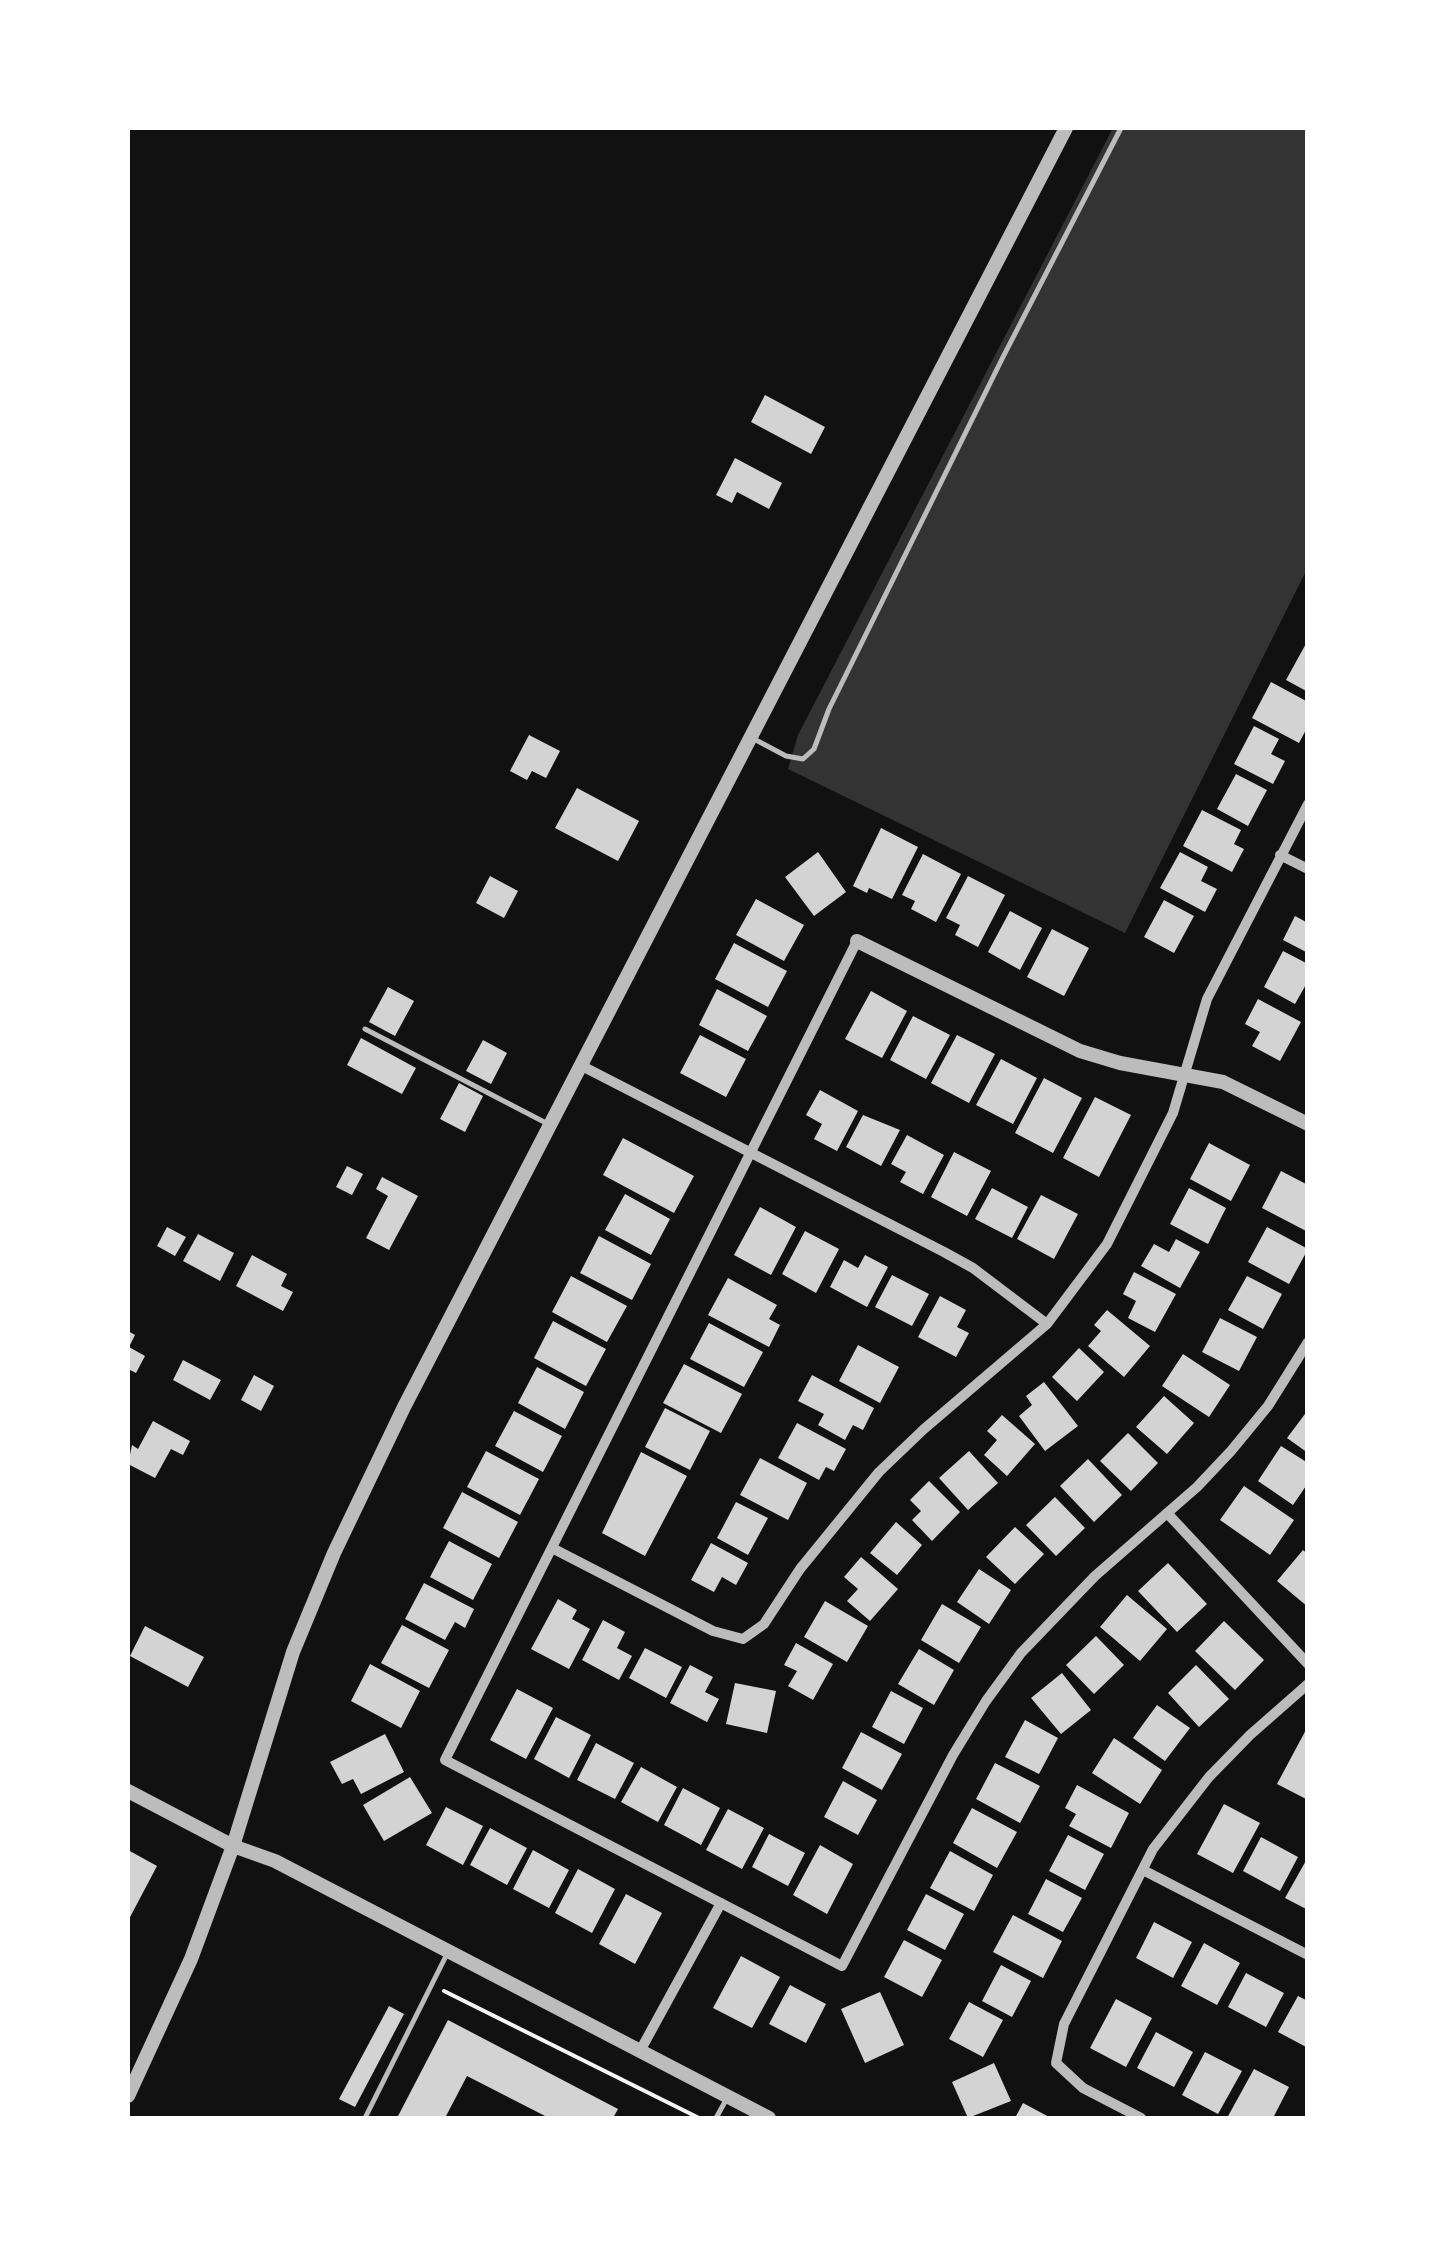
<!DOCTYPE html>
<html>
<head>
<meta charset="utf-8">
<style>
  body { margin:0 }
  #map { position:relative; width:1435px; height:2246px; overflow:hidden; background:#111; font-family:"IBM Plex Serif",serif }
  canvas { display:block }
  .frame { position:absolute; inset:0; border:130px solid #fff; pointer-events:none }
</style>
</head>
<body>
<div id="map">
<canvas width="1435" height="2246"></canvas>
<div class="frame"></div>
</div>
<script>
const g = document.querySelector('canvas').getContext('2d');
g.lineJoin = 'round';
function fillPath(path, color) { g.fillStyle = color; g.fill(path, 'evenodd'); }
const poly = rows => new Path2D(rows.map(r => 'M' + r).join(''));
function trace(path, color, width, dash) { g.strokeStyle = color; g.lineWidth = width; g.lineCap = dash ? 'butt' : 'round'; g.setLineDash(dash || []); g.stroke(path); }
const water = poly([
  [1113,128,1307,128,1307,569,1125,933,788,769,798,735]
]);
const building = poly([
  [765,395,825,427,811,454,751,422],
  [735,458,782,483,769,509,737,492,732,503,716,495],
  [1308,640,1308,692,1286,680],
  [1271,682,1308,702,1308,726,1299,743,1252,718],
  [1254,726,1279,739,1271,754,1285,761,1273,784,1234,764],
  [529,735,560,751,546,778,532,771,527,780,510,771],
  [1236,774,1267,790,1248,826,1217,809],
  [577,788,639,821,618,861,555,828],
  [1202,810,1241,830,1234,844,1244,849,1232,872,1183,846],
  [881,828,918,847,892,899,869,888,867,893,853,886],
  [818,852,846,892,814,916,785,877],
  [1180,852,1208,867,1201,881,1217,889,1205,912,1160,888],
  [923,854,961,874,936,922,911,909,915,901,902,895],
  [490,876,518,891,504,918,476,903],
  [968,876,1005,895,978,947,955,935,960,925,946,918],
  [756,899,804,925,784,961,736,935],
  [1164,900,1194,916,1174,953,1144,937],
  [1010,911,1042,928,1020,970,988,952],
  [1295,916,1308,923,1308,953,1283,940],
  [1052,929,1089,948,1064,996,1027,977],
  [734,943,787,971,768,1007,715,979],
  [1283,951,1308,964,1308,981,1295,1004,1264,987],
  [388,987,414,1001,395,1036,369,1022],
  [717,989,767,1016,748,1051,699,1025],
  [871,991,907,1011,882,1058,845,1039],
  [1258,999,1301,1022,1280,1061,1252,1046,1260,1032,1245,1024],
  [913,1016,950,1035,926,1079,890,1060],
  [700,1035,746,1059,726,1097,680,1073],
  [957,1035,995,1054,969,1103,931,1083],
  [361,1038,416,1068,402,1094,347,1065],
  [483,1040,507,1053,491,1084,466,1071],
  [1001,1059,1037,1078,1013,1124,976,1105],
  [1044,1078,1082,1098,1053,1153,1015,1133],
  [459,1083,483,1096,465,1132,440,1119],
  [820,1090,858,1111,837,1151,814,1139,822,1124,806,1115],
  [1095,1097,1131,1115,1099,1177,1063,1158],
  [863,1115,900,1130,881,1166,846,1147],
  [907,1135,944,1155,923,1194,900,1182,906,1172,891,1164],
  [623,1138,694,1176,674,1213,603,1175],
  [1209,1143,1250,1165,1231,1201,1190,1179],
  [954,1152,991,1171,967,1216,931,1197],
  [347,1166,363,1174,352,1195,336,1187],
  [1281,1171,1308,1185,1308,1232,1262,1208],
  [382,1177,418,1196,389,1250,366,1238,388,1196,376,1189],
  [992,1188,1028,1207,1012,1238,975,1219],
  [1189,1188,1226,1208,1208,1244,1170,1224],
  [625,1194,670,1219,651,1255,605,1230],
  [1041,1195,1078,1214,1054,1259,1017,1239],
  [760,1207,796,1227,771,1275,734,1255],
  [167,1227,186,1237,175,1256,157,1246],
  [1267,1227,1308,1249,1289,1284,1248,1262],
  [805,1231,839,1249,816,1293,782,1274],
  [198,1234,234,1253,220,1281,183,1261],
  [599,1236,651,1264,632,1300,580,1273],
  [1176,1239,1200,1252,1180,1288,1141,1266,1154,1244,1169,1252],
  [252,1255,287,1274,281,1286,293,1292,283,1311,236,1286],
  [865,1255,888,1267,867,1307,830,1287,844,1260,858,1268],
  [1134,1272,1176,1294,1155,1332,1128,1318,1136,1301,1123,1294],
  [892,1275,929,1294,912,1326,875,1307],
  [571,1276,627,1306,607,1342,552,1312],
  [1247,1276,1282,1294,1263,1329,1228,1310],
  [728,1278,777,1305,769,1319,780,1325,769,1347,708,1315],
  [940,1296,966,1310,957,1327,969,1333,956,1357,918,1337],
  [1107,1310,1150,1346,1124,1377,1088,1346,1101,1331,1094,1325],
  [1220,1318,1257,1337,1239,1371,1202,1352],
  [553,1321,606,1349,586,1386,534,1358],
  [709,1323,763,1352,744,1387,690,1359],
  [128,1331,135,1335,129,1347,145,1356,136,1373,128,1369],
  [858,1345,899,1367,880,1403,839,1381],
  [1079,1348,1104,1372,1077,1401,1052,1377],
  [1183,1354,1230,1385,1209,1417,1162,1386],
  [183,1360,221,1380,210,1400,173,1380],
  [684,1364,742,1394,721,1433,663,1403],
  [537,1367,584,1392,565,1429,518,1403],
  [254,1375,274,1386,261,1411,241,1400],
  [812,1375,874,1408,863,1430,853,1425,845,1440,818,1425,824,1414,798,1401],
  [1044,1382,1078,1426,1045,1451,1019,1416,1032,1405,1026,1396],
  [1164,1396,1194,1423,1167,1454,1136,1427],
  [665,1408,710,1431,690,1470,645,1447],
  [1308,1410,1308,1453,1287,1438],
  [514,1411,562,1436,543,1472,495,1446],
  [1002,1415,1035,1444,1007,1476,984,1455,997,1440,987,1431],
  [153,1421,190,1441,183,1455,171,1449,155,1478,128,1464,132,1445,138,1449],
  [797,1423,846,1449,834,1471,826,1467,819,1480,778,1458],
  [1128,1433,1158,1463,1131,1491,1100,1461],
  [1281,1446,1308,1463,1308,1483,1293,1505,1258,1481],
  [486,1451,539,1479,520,1515,467,1487],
  [969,1451,998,1483,968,1510,939,1478],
  [641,1452,687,1476,645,1556,602,1533],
  [760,1458,807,1483,788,1520,740,1495],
  [1088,1459,1122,1495,1094,1522,1060,1486],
  [929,1481,960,1512,932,1541,912,1520,921,1511,910,1500],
  [1244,1486,1294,1520,1270,1555,1220,1520],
  [462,1492,518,1522,499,1558,443,1528],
  [1055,1497,1085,1528,1056,1556,1026,1525],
  [736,1502,768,1518,748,1555,717,1538],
  [896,1522,922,1545,897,1575,870,1553],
  [1015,1527,1044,1554,1015,1584,986,1557],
  [449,1541,492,1564,473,1600,430,1577],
  [711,1543,748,1563,736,1585,722,1577,714,1592,691,1580],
  [1303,1550,1308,1554,1308,1607,1277,1581],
  [861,1557,898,1589,870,1621,847,1601,858,1589,844,1577],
  [1168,1563,1207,1604,1177,1632,1138,1591],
  [979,1569,1011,1590,989,1624,957,1602],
  [424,1583,474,1609,465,1628,455,1622,445,1640,405,1619],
  [1127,1595,1167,1629,1140,1661,1100,1627],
  [558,1599,577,1610,572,1619,590,1629,569,1669,531,1649],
  [825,1601,868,1626,847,1662,804,1637],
  [942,1604,981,1627,959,1663,921,1640],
  [603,1620,625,1632,617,1648,632,1656,619,1680,582,1660],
  [1224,1621,1264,1660,1235,1690,1195,1651],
  [402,1625,449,1650,429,1688,381,1663],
  [145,1626,204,1657,188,1687,130,1656],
  [1096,1636,1124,1665,1094,1694,1066,1665],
  [796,1643,833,1664,813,1700,788,1686,797,1671,784,1665],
  [645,1648,682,1667,666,1698,629,1678],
  [919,1649,954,1670,934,1705,898,1684],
  [370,1664,420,1691,401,1728,351,1701],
  [690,1665,713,1677,705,1692,719,1699,707,1722,670,1703],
  [1196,1665,1229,1699,1199,1727,1168,1693],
  [1062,1673,1091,1710,1061,1734,1031,1698],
  [735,1683,776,1691,767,1733,726,1724],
  [517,1689,553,1708,526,1759,490,1740],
  [891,1691,923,1708,904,1744,872,1727],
  [1157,1705,1190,1728,1165,1761,1133,1738],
  [556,1717,591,1735,569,1778,534,1759],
  [1025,1720,1058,1738,1039,1774,1005,1757],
  [1308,1726,1308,1800,1277,1784],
  [861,1732,902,1754,882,1790,842,1768],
  [385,1734,404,1772,361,1794,353,1779,342,1784,330,1762],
  [1114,1738,1162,1770,1140,1804,1092,1773],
  [596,1743,634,1763,615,1799,577,1780],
  [995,1763,1040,1786,1020,1823,976,1799],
  [641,1767,677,1787,658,1822,621,1802],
  [410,1777,432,1813,384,1841,363,1805],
  [843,1781,877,1800,858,1835,824,1817],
  [1077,1785,1129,1813,1111,1848,1069,1826,1076,1814,1065,1808],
  [683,1788,720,1808,701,1845,664,1825],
  [1224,1804,1260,1823,1233,1873,1197,1854],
  [446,1807,483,1826,463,1865,426,1845],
  [972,1808,1017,1832,997,1868,953,1843],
  [728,1809,764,1828,742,1869,706,1850],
  [490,1828,527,1848,507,1885,470,1865],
  [769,1834,805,1853,788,1886,752,1867],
  [1068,1835,1104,1854,1085,1890,1049,1871],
  [1261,1837,1298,1857,1280,1891,1243,1871],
  [820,1845,853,1864,827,1914,793,1895],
  [128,1850,157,1866,128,1921],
  [533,1850,569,1870,549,1908,513,1889],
  [950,1851,993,1875,974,1911,930,1888],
  [1308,1857,1308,1910,1285,1898],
  [578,1869,615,1889,592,1933,555,1913],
  [1046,1879,1082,1898,1063,1932,1028,1914],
  [626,1894,662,1913,635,1964,599,1944],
  [926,1894,964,1914,945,1950,907,1930],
  [1013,1915,1062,1941,1043,1978,993,1952],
  [1154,1922,1192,1942,1173,1978,1136,1958],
  [904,1940,942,1960,922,1997,884,1977],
  [1204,1943,1240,1963,1217,2005,1181,1986],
  [741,1956,780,1977,752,2028,713,2008],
  [1001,1965,1031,1981,1012,2017,982,2001],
  [1246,1973,1284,1993,1266,2027,1228,2007],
  [790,1985,826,2004,806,2043,769,2024],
  [880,1992,904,2045,865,2063,841,2009],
  [1298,1996,1308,2001,1308,2048,1278,2032],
  [1116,1999,1152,2018,1126,2067,1090,2048],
  [969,2002,1003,2020,983,2057,949,2039],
  [389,2006,404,2014,355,2107,339,2099],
  [448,2020,618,2109,613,2118,549,2118,467,2076,445,2118,397,2118],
  [1156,2032,1193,2052,1174,2087,1137,2068],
  [1205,2052,1242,2071,1218,2114,1182,2095],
  [994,2063,1011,2101,968,2118,952,2082],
  [1254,2069,1289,2087,1273,2118,1227,2118],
  [1023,2103,1051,2118,1015,2118]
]);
const path = poly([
  [444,1991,699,2118]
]);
const service = poly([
  [754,739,786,756,803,759,814,749,829,709,1002,359,1121,128],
  [365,1029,548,1124],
  [365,2118,447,1954],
  [716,2118,726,2100]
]);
const minor = poly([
  [1280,855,1308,869],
  [857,941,445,1760,842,1966,953,1755,986,1701,1021,1653,1095,1576,1197,1487,1231,1451,1268,1406,1308,1342],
  [582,1066,944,1252,973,1268,1047,1324],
  [1167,1513,1308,1664],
  [552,1548,713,1631,743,1639,764,1624,800,1569,879,1472,924,1429,1047,1324,1107,1244,1173,1113,1207,999,1308,804],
  [1143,1870,1308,1955],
  [640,2051,721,1903],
  [1141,2118,1083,2088,1056,2063,1064,2024,1153,1849,1209,1777,1250,1735,1308,1684]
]);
const tertiary = poly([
  [857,941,1080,1051,1120,1063,1223,1082,1308,1124],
  [128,1791,233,1846,275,1861,769,2118],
  [128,2096,191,1959,233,1846,293,1652,334,1553,404,1407,1066,128]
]);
fillPath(water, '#333');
fillPath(building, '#d3d3d3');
trace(path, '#f5f5f5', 4);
trace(service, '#bcbcbc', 5);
trace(minor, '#bcbcbc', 10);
trace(tertiary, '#bcbcbc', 14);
</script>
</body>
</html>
